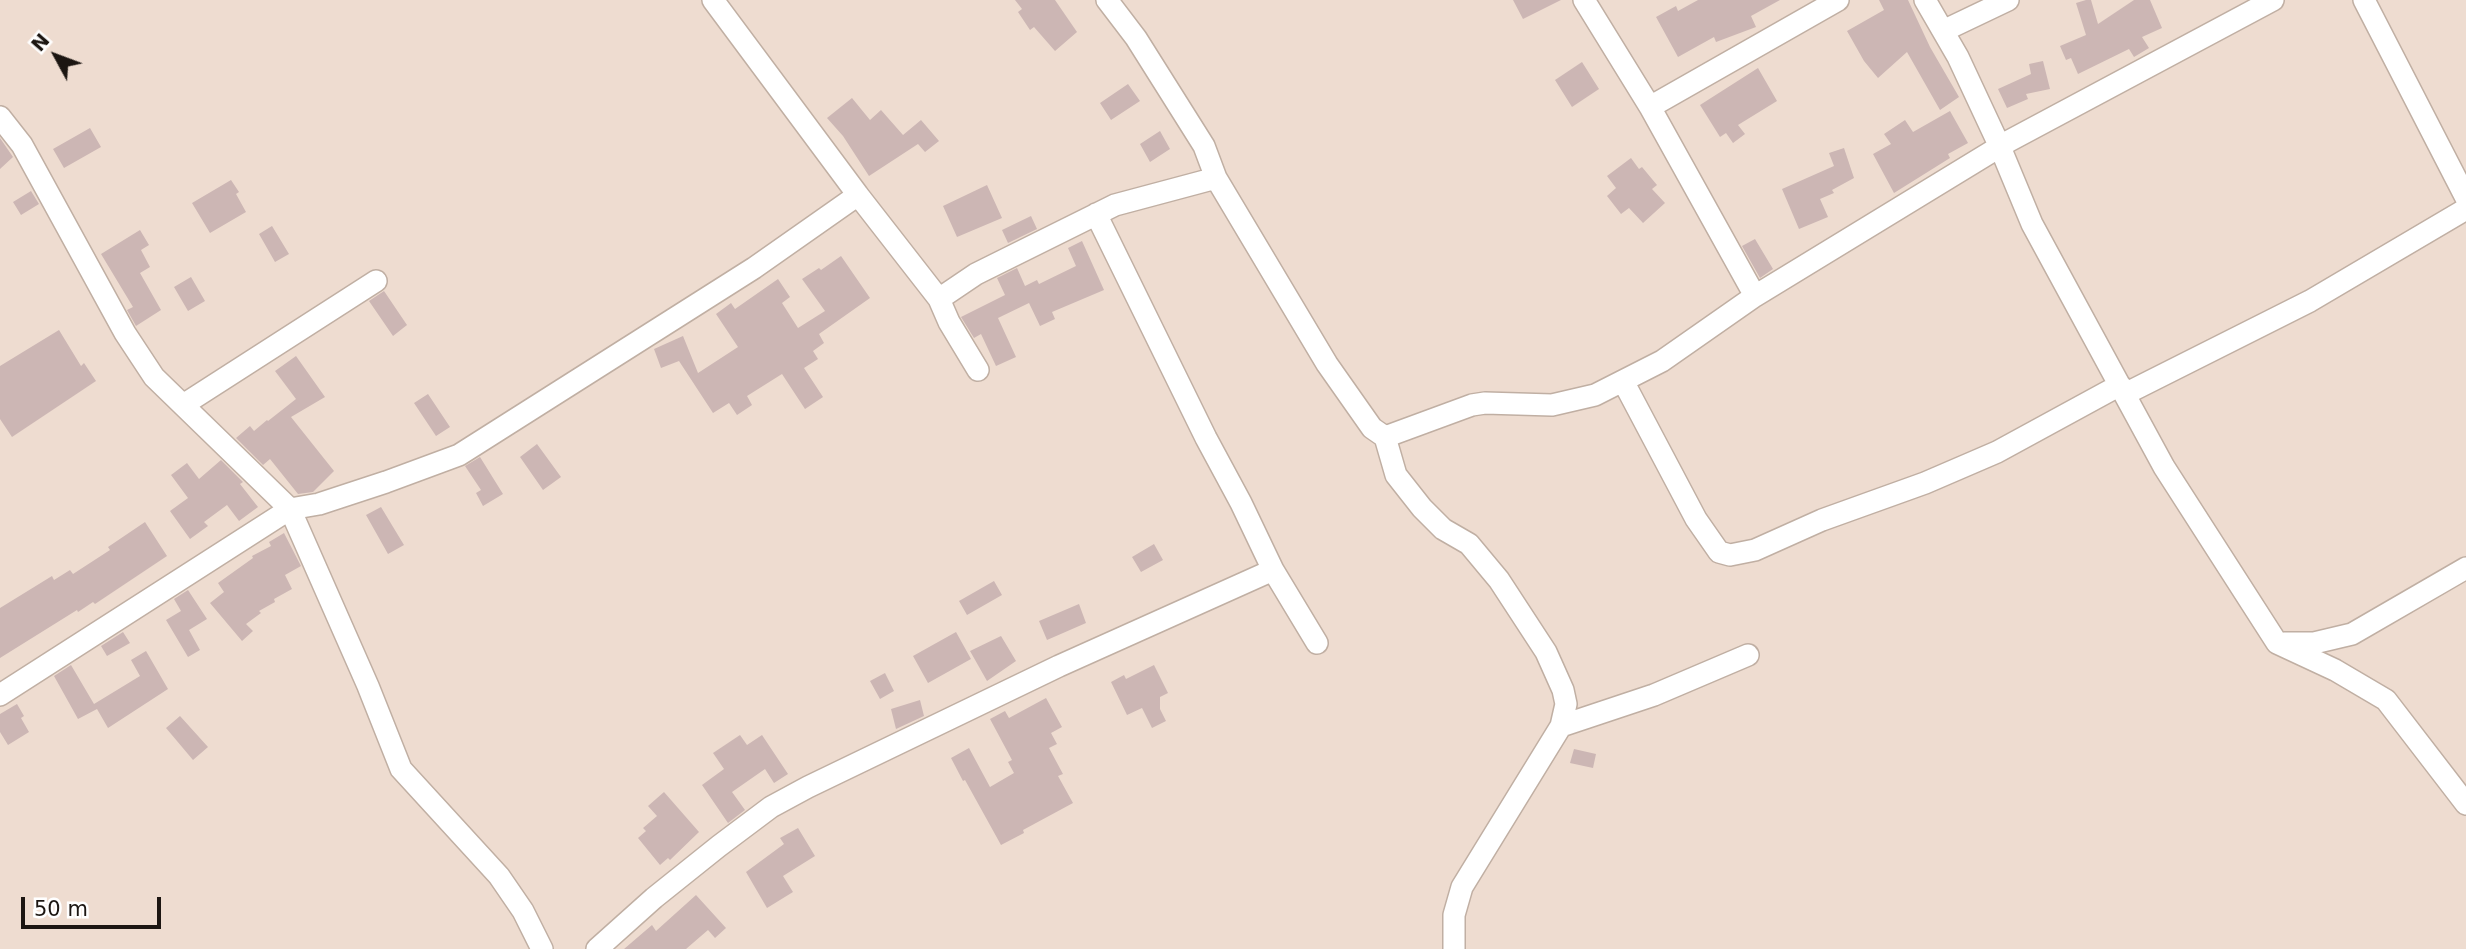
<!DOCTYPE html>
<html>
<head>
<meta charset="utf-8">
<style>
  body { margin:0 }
  #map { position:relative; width:2466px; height:949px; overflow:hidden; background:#eedcd0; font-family:"DejaVu Sans",sans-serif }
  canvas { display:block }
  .north { position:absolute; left:21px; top:21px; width:70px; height:70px; -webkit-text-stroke:5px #fff; paint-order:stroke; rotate:311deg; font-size:19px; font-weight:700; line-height:28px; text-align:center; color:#1c1612 }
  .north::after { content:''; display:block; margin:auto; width:24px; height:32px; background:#1c1612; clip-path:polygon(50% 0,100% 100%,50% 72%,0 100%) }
  .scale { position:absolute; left:21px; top:897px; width:140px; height:32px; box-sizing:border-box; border:4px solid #1c1612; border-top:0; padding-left:9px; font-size:21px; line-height:24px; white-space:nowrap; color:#1c1612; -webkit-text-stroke:5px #fff; paint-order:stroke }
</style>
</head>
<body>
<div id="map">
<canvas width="2466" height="949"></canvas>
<div class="north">N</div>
<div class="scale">50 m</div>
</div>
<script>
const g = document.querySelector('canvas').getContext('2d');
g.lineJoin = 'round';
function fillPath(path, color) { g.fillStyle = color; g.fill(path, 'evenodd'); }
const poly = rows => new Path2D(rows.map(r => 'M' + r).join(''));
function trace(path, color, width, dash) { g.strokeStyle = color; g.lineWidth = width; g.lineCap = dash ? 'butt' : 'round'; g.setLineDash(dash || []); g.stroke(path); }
const building = poly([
  [1015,0,1055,0,1077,32,1055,51,1034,27,1030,30,1018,12,1022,9],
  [1513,0,1561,0,1523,19],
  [1698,0,1780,0,1751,16,1756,27,1716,42,1714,37,1678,57,1656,17,1676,6,1678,11],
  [1879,0,1908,0,1930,47,1959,97,1940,110,1907,52,1878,78,1864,61,1847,31,1884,10],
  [2086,0,2091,0,2098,24,2134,0,2150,0,2162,28,2142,37,2149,48,2134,57,2129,49,2078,74,2071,58,2066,60,2060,46,2086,35,2076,3],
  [2043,61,2050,89,2026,94,2028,99,2007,108,1998,89,2031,74,2029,64],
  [1582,62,1599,89,1572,107,1555,80],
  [1758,68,1777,101,1738,125,1745,134,1733,143,1726,133,1720,137,1700,105],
  [1128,84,1140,101,1111,120,1100,103],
  [852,98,870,120,881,110,903,135,921,120,939,141,925,152,918,144,869,176,843,136,827,118],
  [1950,111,1968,143,1948,154,1950,158,1894,193,1873,154,1891,144,1884,134,1905,120,1913,132],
  [90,128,101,147,64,168,53,149],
  [1160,131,1170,149,1150,162,1140,144],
  [0,138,13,157,0,169],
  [1844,148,1854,178,1832,190,1834,193,1820,199,1828,217,1799,229,1782,189,1834,166,1829,153],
  [1631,158,1639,169,1642,167,1657,185,1652,189,1665,203,1643,223,1629,208,1621,214,1607,196,1616,188,1607,176],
  [231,180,239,192,236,194,246,212,210,233,192,203],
  [987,185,1002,218,957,237,943,206],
  [31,191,39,204,21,215,13,202],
  [1031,216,1037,229,1008,243,1002,230],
  [272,226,289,254,275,262,259,234],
  [140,230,149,245,141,250,150,267,140,273,161,310,136,326,127,310,133,307,101,254],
  [1755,239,1773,269,1760,278,1742,246],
  [1082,241,1104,290,1052,312,1055,319,1040,326,1029,303,998,318,1016,357,996,366,981,334,974,338,961,317,1005,295,997,278,1017,268,1025,286,1037,280,1039,284,1076,266,1068,248],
  [841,256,870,298,819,334,824,343,813,351,818,359,804,368,823,397,805,409,782,374,747,396,752,405,737,415,729,403,713,413,679,361,661,368,654,349,683,336,698,373,738,347,716,314,731,303,735,309,778,279,790,297,782,303,798,328,825,311,802,279,819,268,821,270],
  [191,277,205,301,188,311,174,287],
  [384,291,407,325,393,336,369,301],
  [59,330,81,366,84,363,96,381,12,437,0,419,0,366],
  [296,356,325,397,291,417,334,471,313,492,298,494,270,459,263,465,236,438,250,426,254,431,267,420,268,421,296,399,275,371],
  [428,394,450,427,436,436,414,403],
  [537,444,561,477,543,490,520,457],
  [480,457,503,494,483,506,476,493,481,490,465,466],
  [221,460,243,482,240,484,258,507,239,521,227,505,204,522,208,526,190,539,170,511,188,498,171,475,187,463,199,479],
  [381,507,404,545,388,554,366,515],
  [145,522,167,556,95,604,93,602,78,612,77,610,0,658,0,608,52,576,54,580,70,570,73,574,110,550,108,547],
  [284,533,301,566,285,575,292,589,274,599,275,602,259,611,261,613,246,624,253,631,242,641,210,603,224,592,218,583,253,558,252,556,271,546,269,542],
  [1154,544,1163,560,1141,572,1132,557],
  [994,581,1002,595,967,615,959,601],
  [188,590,207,619,189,630,200,650,188,657,166,620,181,611,174,599],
  [1079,604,1086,623,1047,640,1039,621],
  [123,632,130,643,107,656,101,646],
  [956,632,971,659,928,683,913,656],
  [1001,636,1016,661,987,681,970,651],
  [146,651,168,689,108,728,97,709,78,719,54,676,71,665,94,704,140,676,131,660],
  [1154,665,1168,693,1160,697,1160,709,1166,721,1152,728,1142,708,1127,715,1111,682,1124,675,1126,679],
  [885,673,894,691,880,699,870,681],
  [1046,698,1062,727,1051,733,1057,744,1049,748,1063,774,1058,776,1073,803,1023,830,1024,833,1001,845,965,780,963,781,951,758,969,748,990,787,1014,773,1008,762,1012,760,990,719,1005,711,1009,718],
  [920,700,924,716,896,729,891,709],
  [17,704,24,716,21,718,29,732,8,745,0,732,0,714],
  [180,716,208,747,193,760,166,728],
  [740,735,747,745,762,735,788,774,774,783,765,769,732,792,745,810,728,823,702,785,724,769,713,753],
  [1574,749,1596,754,1593,768,1570,763],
  [664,792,699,832,670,860,668,858,660,865,638,838,646,831,643,828,657,816,648,806],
  [798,828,815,856,783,876,793,892,767,908,746,872,784,844,780,838],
  [696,895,726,928,715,938,708,930,686,949,624,949,652,925,656,931]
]);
const minor = poly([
  [713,0,858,195,939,299,949,322,978,370],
  [1584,0,1650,107,1755,296],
  [1925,0,1958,57,2000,147,2032,224,2164,467,2277,643,2335,670,2386,700,2466,804],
  [2364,0,2466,198],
  [1943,31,2008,0],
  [1650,107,1838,0],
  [0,117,22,145,125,333,154,377,290,509,368,686,401,769,499,876,523,911,542,949],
  [1216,178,1327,364,1372,428,1385,437,1396,475,1422,508,1443,529,1469,544,1499,580,1546,652,1563,690,1566,704,1561,726,1462,887,1454,915,1454,949],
  [939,299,976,274,1115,205,1216,178,1204,146,1136,38,1107,0],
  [1623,381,1696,519,1719,552,1730,555,1755,550,1822,520,1925,483,1997,452,2120,385],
  [2125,394,2310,301,2466,209],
  [183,405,376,281],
  [1385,437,1472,405,1485,403,1552,405,1595,395,1662,361,1755,296,2009,141,2273,0],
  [1273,570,1317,643],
  [2284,643,2314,643,2352,634,2466,568],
  [0,695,290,509,319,504,386,482,459,455,754,268,858,195],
  [1561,726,1654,695,1748,655],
  [597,949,654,898,719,846,771,807,808,787,1059,666,1273,570,1241,503,1206,438,1096,214]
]);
fillPath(building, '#ccb6b4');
trace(minor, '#c0afa3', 24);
trace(minor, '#fff', 21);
</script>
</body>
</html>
